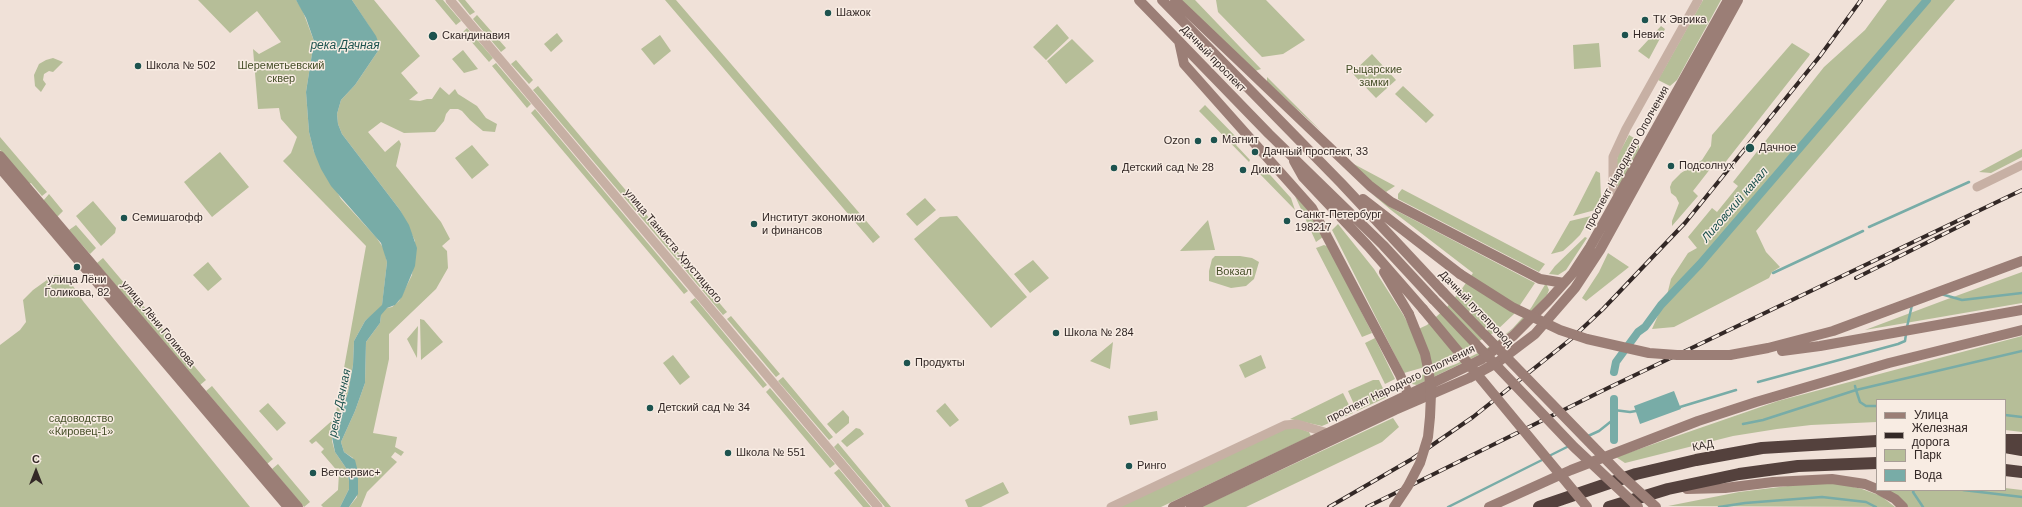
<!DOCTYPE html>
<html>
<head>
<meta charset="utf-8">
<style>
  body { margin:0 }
  #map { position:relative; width:2022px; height:507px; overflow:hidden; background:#f0e1d8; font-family:Helvetica,sans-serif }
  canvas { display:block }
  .legend { position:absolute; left:1876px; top:399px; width:130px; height:92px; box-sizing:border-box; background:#f8ece3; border:1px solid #a99e97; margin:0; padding:5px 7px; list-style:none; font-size:12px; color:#332826 }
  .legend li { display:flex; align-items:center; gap:8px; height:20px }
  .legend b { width:20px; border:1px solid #a99e97 }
  .north { position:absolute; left:16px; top:451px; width:40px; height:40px; -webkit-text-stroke:3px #f8ece3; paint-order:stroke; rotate:0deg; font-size:11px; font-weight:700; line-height:16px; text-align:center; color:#332826 }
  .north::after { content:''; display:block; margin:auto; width:14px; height:18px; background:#332826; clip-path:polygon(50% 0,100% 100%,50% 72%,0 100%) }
</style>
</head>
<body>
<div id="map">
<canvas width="2022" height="507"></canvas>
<ul class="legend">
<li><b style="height:5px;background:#9b7e76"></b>Улица</li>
<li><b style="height:5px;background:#332826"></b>Железная дорога</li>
<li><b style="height:11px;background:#b6be98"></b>Парк</li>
<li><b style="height:11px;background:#78aca7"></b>Вода</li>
</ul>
<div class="north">С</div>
</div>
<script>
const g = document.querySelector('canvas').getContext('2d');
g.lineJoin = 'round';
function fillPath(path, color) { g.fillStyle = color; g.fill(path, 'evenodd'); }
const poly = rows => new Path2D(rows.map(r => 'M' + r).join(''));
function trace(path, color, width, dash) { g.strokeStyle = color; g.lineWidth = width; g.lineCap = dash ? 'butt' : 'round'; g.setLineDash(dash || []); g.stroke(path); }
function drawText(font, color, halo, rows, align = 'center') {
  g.font = font + ' Helvetica,sans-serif'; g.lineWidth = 3; g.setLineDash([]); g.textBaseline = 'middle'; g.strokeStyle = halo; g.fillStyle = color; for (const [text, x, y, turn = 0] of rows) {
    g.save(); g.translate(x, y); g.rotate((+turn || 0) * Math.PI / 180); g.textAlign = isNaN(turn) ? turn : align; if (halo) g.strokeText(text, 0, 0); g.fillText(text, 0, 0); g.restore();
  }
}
const green = poly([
  [198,0,296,0,302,9,314,41,306,92,309,132,314,152,341,199,376,237,384,249,387,262,382,306,387,308,392,307,399,301,412,275,415,241,400,210,342,134,338,124,337,114,341,100,355,85,378,51,369,26,352,0,374,0,420,56,401,73,418,93,409,100,420,101,427,99,432,99,440,87,449,95,455,89,458,94,477,106,486,118,497,124,495,132,483,131,470,120,462,111,458,109,450,109,446,114,444,121,435,132,404,133,381,122,368,132,385,152,399,140,401,144,396,166,441,222,450,239,442,246,447,251,448,268,436,289,389,334,389,359,373,433,397,437,395,447,404,452,401,456,395,452,391,457,397,462,367,492,361,507,349,507,357,497,353,458,344,452,341,442,355,411,365,383,366,342,380,323,381,315,370,317,365,321,354,341,353,365,348,393,333,432,332,441,335,452,346,468,349,481,349,489,340,507,323,507,321,505,338,490,339,473,321,452,324,449,316,441,312,444,309,441,335,418,366,246,283,161,291,153,297,137,281,119,279,108,258,109,253,49,259,54,281,42,257,11,230,33],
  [435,0,443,0,461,21,456,25],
  [458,0,465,0,475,12,470,15],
  [665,0,676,0,880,237,873,243],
  [1179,0,1195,0,1261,69,1255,71],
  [1216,0,1266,0,1305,40,1283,54,1262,57,1218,12],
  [1703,0,1721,0,1677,80,1670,86,1658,80],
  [1887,0,1955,0,1756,231,1766,252,1780,267,1772,272,1769,278,1674,327,1652,329,1667,295,1671,279,1688,253,1697,248,1688,237,1712,208,1717,212,1738,186,1733,182,1824,67,1865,30],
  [477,15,506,48,501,52,473,19],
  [1057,24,1069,38,1046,60,1033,47],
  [1661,26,1665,29,1649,59,1638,51],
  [467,28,493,58,489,62,463,32],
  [557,33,563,41,551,52,544,44],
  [660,35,671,51,654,65,641,49],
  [1072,39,1094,61,1066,84,1047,61],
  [1599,43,1601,67,1574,69,1573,45],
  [1792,43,1810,54,1809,56,1720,169,1714,164,1693,191,1698,196,1672,226,1672,221,1679,203,1676,197,1671,193,1670,187,1672,182,1681,173,1702,160,1711,146,1712,135],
  [463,50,478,69,464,73,452,59],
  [1372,54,1396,80,1376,98,1352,73],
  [53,58,63,62,53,72,49,71,44,74,43,80,46,84,41,92,35,86,34,75,39,64,46,60],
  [516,60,533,80,529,84,511,64],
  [496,63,531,104,527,108,492,66],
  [1267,77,1321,131,1267,82],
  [538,86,682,257,678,261,533,90],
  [1403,86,1434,115,1426,123,1395,94],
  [1205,105,1240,141,1236,145,1250,160,1249,162,1199,111],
  [535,109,688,291,684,294,531,113],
  [1629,135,1639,141,1639,151,1619,186,1616,187,1615,168,1618,155],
  [0,137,47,192,42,196,31,183,29,184,0,150],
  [472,145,489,165,472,179,455,158],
  [2022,149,2022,157,1991,173,1979,172],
  [220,152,249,187,212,217,184,182],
  [1350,162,1395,186,1386,192,1372,183],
  [1262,166,1291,198,1295,210,1257,171],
  [1596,171,1600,173,1601,199,1595,210,1573,216],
  [1402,189,1545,264,1539,272,1398,199,1398,194],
  [1371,193,1397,211,1535,283,1514,314,1495,332,1442,362,1404,373,1332,230,1338,224,1374,269,1404,316,1412,332,1427,325,1447,307,1461,290,1473,273,1391,210],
  [49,194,63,211,57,217,43,201],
  [1295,196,1308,210,1323,237,1316,242],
  [925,198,936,210,917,226,906,214],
  [93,201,116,228,115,233,101,246,76,216],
  [957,216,1027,297,991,328,914,239,940,217],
  [1591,216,1580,235,1572,243,1563,251,1551,254,1570,221],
  [1208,220,1215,250,1180,251],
  [76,225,96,248,90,254,69,230],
  [1585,237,1587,238,1566,270,1558,275,1549,274,1555,266],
  [1324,245,1329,247,1372,333,1362,337,1316,248],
  [1608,253,1629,267,1586,301,1582,298,1599,272],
  [1215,256,1240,256,1252,258,1259,262,1254,279,1246,286,1231,288,1209,281,1209,271,1212,259],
  [103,258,206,380,200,385,97,263],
  [1033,260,1049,278,1030,293,1014,274],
  [208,262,222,279,208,291,193,275],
  [685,262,727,312,723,315,681,265],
  [2022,272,2022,303,1865,330,1945,300],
  [54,275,61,275,73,286,83,301,250,507,0,507,0,345,20,330,26,322,23,300,33,290],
  [1546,283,1549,290,1547,295,1525,319,1487,351,1417,385,1412,384,1409,380,1415,376,1432,373,1456,364,1486,349,1500,339,1513,328,1531,308],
  [695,298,767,385,763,388,690,302],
  [731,316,780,374,776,377,727,319],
  [420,319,424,320,443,342,421,360],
  [418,326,417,358,407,339],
  [2022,336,2022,432,2005,430,2005,400,1877,400,1877,422,1811,425,1777,429,1733,436,1625,463,1616,457,1778,401],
  [1375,338,1395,379,1385,384,1365,343],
  [1113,342,1110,369,1090,361],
  [673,355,690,377,680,385,663,363],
  [1261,355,1266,368,1245,378,1239,365],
  [783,377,833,437,829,440,778,381],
  [1373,380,1379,380,1387,397,1357,411,1348,391],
  [212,386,273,459,267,464,206,391],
  [770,388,835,464,830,468,766,392],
  [1343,393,1353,413,1322,426,1290,419],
  [268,403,286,423,277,431,259,411],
  [945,403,959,420,950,427,936,411],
  [843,410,849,417,849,423,836,434,827,424],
  [1157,411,1158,420,1130,425,1128,416],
  [1393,418,1399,427,1382,442,1246,507,1201,507],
  [856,428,860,429,864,434,847,447,841,441],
  [1286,428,1298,428,1309,432,1311,436,1161,507,1119,507],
  [838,443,891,507,885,507,834,447],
  [278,464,310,502,304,507,272,469],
  [839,469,871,507,863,507,834,473],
  [1003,482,1009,493,981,507,968,507,965,500],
  [1837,483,1862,489,1881,496,1895,507,1668,506,1739,492,1796,485],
  [2005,488,2022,490,2022,507,1908,507,1889,490,2005,490]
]);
const water = poly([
  [296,0,352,0,376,36,379,44,378,51,355,85,341,100,337,114,338,124,342,134,400,210,409,225,417,248,415,266,402,297,395,305,387,308,381,315,380,323,366,342,365,383,355,411,341,442,344,452,355,460,358,472,358,494,349,507,340,507,349,489,349,481,346,468,335,452,332,437,348,393,353,365,354,341,365,321,382,305,387,262,381,243,331,186,321,169,314,152,309,132,306,92,314,41,306,18],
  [1674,391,1681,409,1640,424,1634,406]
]);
const stream = poly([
  [1869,227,1969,182],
  [1773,273,1863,231],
  [1941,294,1962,300,2022,293],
  [1907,327,1912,305],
  [1758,382,1898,344,1905,341,1906,334],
  [1877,406,1866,406,1860,402,1856,390,2022,351],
  [1680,407,1736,390],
  [1614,410,1630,412,1636,411],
  [2005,415,2022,417],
  [1743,424,1763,420,1856,390,1855,386],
  [1588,436,1599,431,1614,419],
  [1549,456,1569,446],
  [1914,490,1913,492,1923,507],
  [1963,490,2022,497],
  [1448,507,1544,459],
  [1719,507,1745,503,1822,497,1866,502,1876,507]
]);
const canal = poly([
  [1614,372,1616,362,1638,332,1645,327,1661,305,1700,264,1927,0],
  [1614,399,1614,440]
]);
const street = poly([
  [450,0,878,507],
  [1977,187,2022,165],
  [1625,198,1613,189,1613,157,1626,129,1698,0],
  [1111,507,1285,425,1297,424,1328,433]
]);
const secondary = poly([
  [1139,0,1269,134,1383,245,1433,299],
  [1162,0,1341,183,1443,292],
  [1175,0,1370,186,1391,202,1540,279,1564,283],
  [1179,41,1184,64,1312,208,1400,375,1411,400],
  [0,156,298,507],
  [1294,161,1303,177,1368,246,1423,309],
  [0,168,288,507],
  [1363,199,1460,274],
  [1384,272,1409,314],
  [1782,351,1820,346,2022,310],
  [1730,355,1768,348,1833,331,2022,261],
  [1687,489,1725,488,1773,482,1832,479,1865,484,1877,489],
  [1879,490,1895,499,1903,507],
  [1173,507,1466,367,1482,359,1513,336,1548,301,1573,273,1590,247,1728,0],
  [1191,507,1395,410,1469,378,1498,362,1535,334,1575,288,1600,250,1738,0],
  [1489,507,1571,470,1698,421,1756,402,1889,363,2022,330]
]);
const highway = poly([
  [2005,440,2022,440],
  [2005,447,2022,450],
  [2005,470,2022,472],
  [1539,507,1636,474,1696,460,1762,448,1877,441],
  [1609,507,1668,489,1739,474,1798,466,1877,463]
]);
const rail = poly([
  [1856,278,1968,222],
  [1329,507,1412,459,1473,417,1571,339,1603,309,1685,223,1820,56,1861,0],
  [1367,507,1610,387,2022,190]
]);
const secondaryBridge = poly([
  [1460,274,1512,307,1560,330,1587,339,1649,353,1677,355,1730,355],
  [1443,292,1621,475,1656,507],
  [1433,299,1574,447,1638,507],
  [1423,309,1587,507],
  [1394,507,1408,486,1420,463,1428,437,1430,417,1431,394,1429,373,1425,354,1409,314]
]);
const markers = [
  [828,13,4,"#1d534f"],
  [1645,20,4,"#1d534f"],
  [1625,35,4,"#1d534f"],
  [433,36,5,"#1d534f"],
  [138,66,4,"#1d534f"],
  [1214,140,4,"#1d534f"],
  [1198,141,4,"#1d534f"],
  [1750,148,5,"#1d534f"],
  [1255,152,4,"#1d534f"],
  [1671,166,4,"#1d534f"],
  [1114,168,4,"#1d534f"],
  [1243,170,4,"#1d534f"],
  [124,218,4,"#1d534f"],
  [1287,221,4,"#1d534f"],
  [754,224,4,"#1d534f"],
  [77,267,4,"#1d534f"],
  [1056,333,4,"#1d534f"],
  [907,363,4,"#1d534f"],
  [650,408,4,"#1d534f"],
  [728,453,4,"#1d534f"],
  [1129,466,4,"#1d534f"],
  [313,473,4,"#1d534f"]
];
const poiNames = [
  ["Шажок",836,13],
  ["ТК Эврика",1653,20],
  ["Невис",1633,35],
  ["Скандинавия",442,36],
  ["Школа № 502",146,66],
  ["Магнит",1222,140],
  ["Ozon",1190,141,"right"],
  ["Дачное",1759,148],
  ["Дачный проспект, 33",1263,152],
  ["Подсолнух",1679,166],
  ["Детский сад № 28",1122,168],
  ["Дикси",1251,170],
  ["Санкт-Петербург",1295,215],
  ["198217",1295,228],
  ["Семишагофф",132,218],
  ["Институт экономики",762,218],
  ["и финансов",762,231],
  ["улица Лёни",77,280,"center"],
  ["Голикова, 82",77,293,"center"],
  ["Школа № 284",1064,333],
  ["Продукты",915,363],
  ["Детский сад № 34",658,408],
  ["Школа № 551",736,453],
  ["Ринго",1137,466],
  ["Ветсервис+",321,473]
];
const streetNames = [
  ["Дачный проспект",1213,59,46],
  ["проспект Народного Ополчения",1627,158,-61],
  ["улица Танкиста Хрустицкого",673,246,50],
  ["Дачный путепровод",1476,309,46],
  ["улица Лёни Голикова",158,324,50],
  ["проспект Народного Ополчения",1401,384,-26],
  ["КАД",1703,446,-11]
];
const parkNames = [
  ["Шереметьевский",281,66],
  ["сквер",281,79],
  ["Рыцарские",1374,70],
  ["замки",1374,83],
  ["Вокзал",1234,272],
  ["садоводство",81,419],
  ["«Кировец-1»",81,432]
];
const waterNames = [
  ["река Дачная",345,46],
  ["Лиговский канал",1735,205,-49],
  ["река Дачная",340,403,-78]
];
fillPath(green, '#b6be98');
fillPath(water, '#78aca7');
trace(stream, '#78aca7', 2.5);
trace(canal, '#78aca7', 8);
trace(street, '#c7b0a4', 9);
trace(secondary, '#9b7e76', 10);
trace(highway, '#54413d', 12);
trace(rail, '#332826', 4);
trace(rail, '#f8ece3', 2.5, [8]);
trace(secondaryBridge, '#9b7e76', 10);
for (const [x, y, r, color] of markers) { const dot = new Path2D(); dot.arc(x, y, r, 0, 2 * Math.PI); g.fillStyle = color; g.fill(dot); trace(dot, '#f8ece3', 1.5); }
drawText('11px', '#332826', '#f8ece3', poiNames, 'left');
drawText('11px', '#332826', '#f8ece3', streetNames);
drawText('11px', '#47502a', '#f8ece3', parkNames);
drawText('italic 12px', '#1d534f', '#f8ece3', waterNames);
</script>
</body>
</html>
